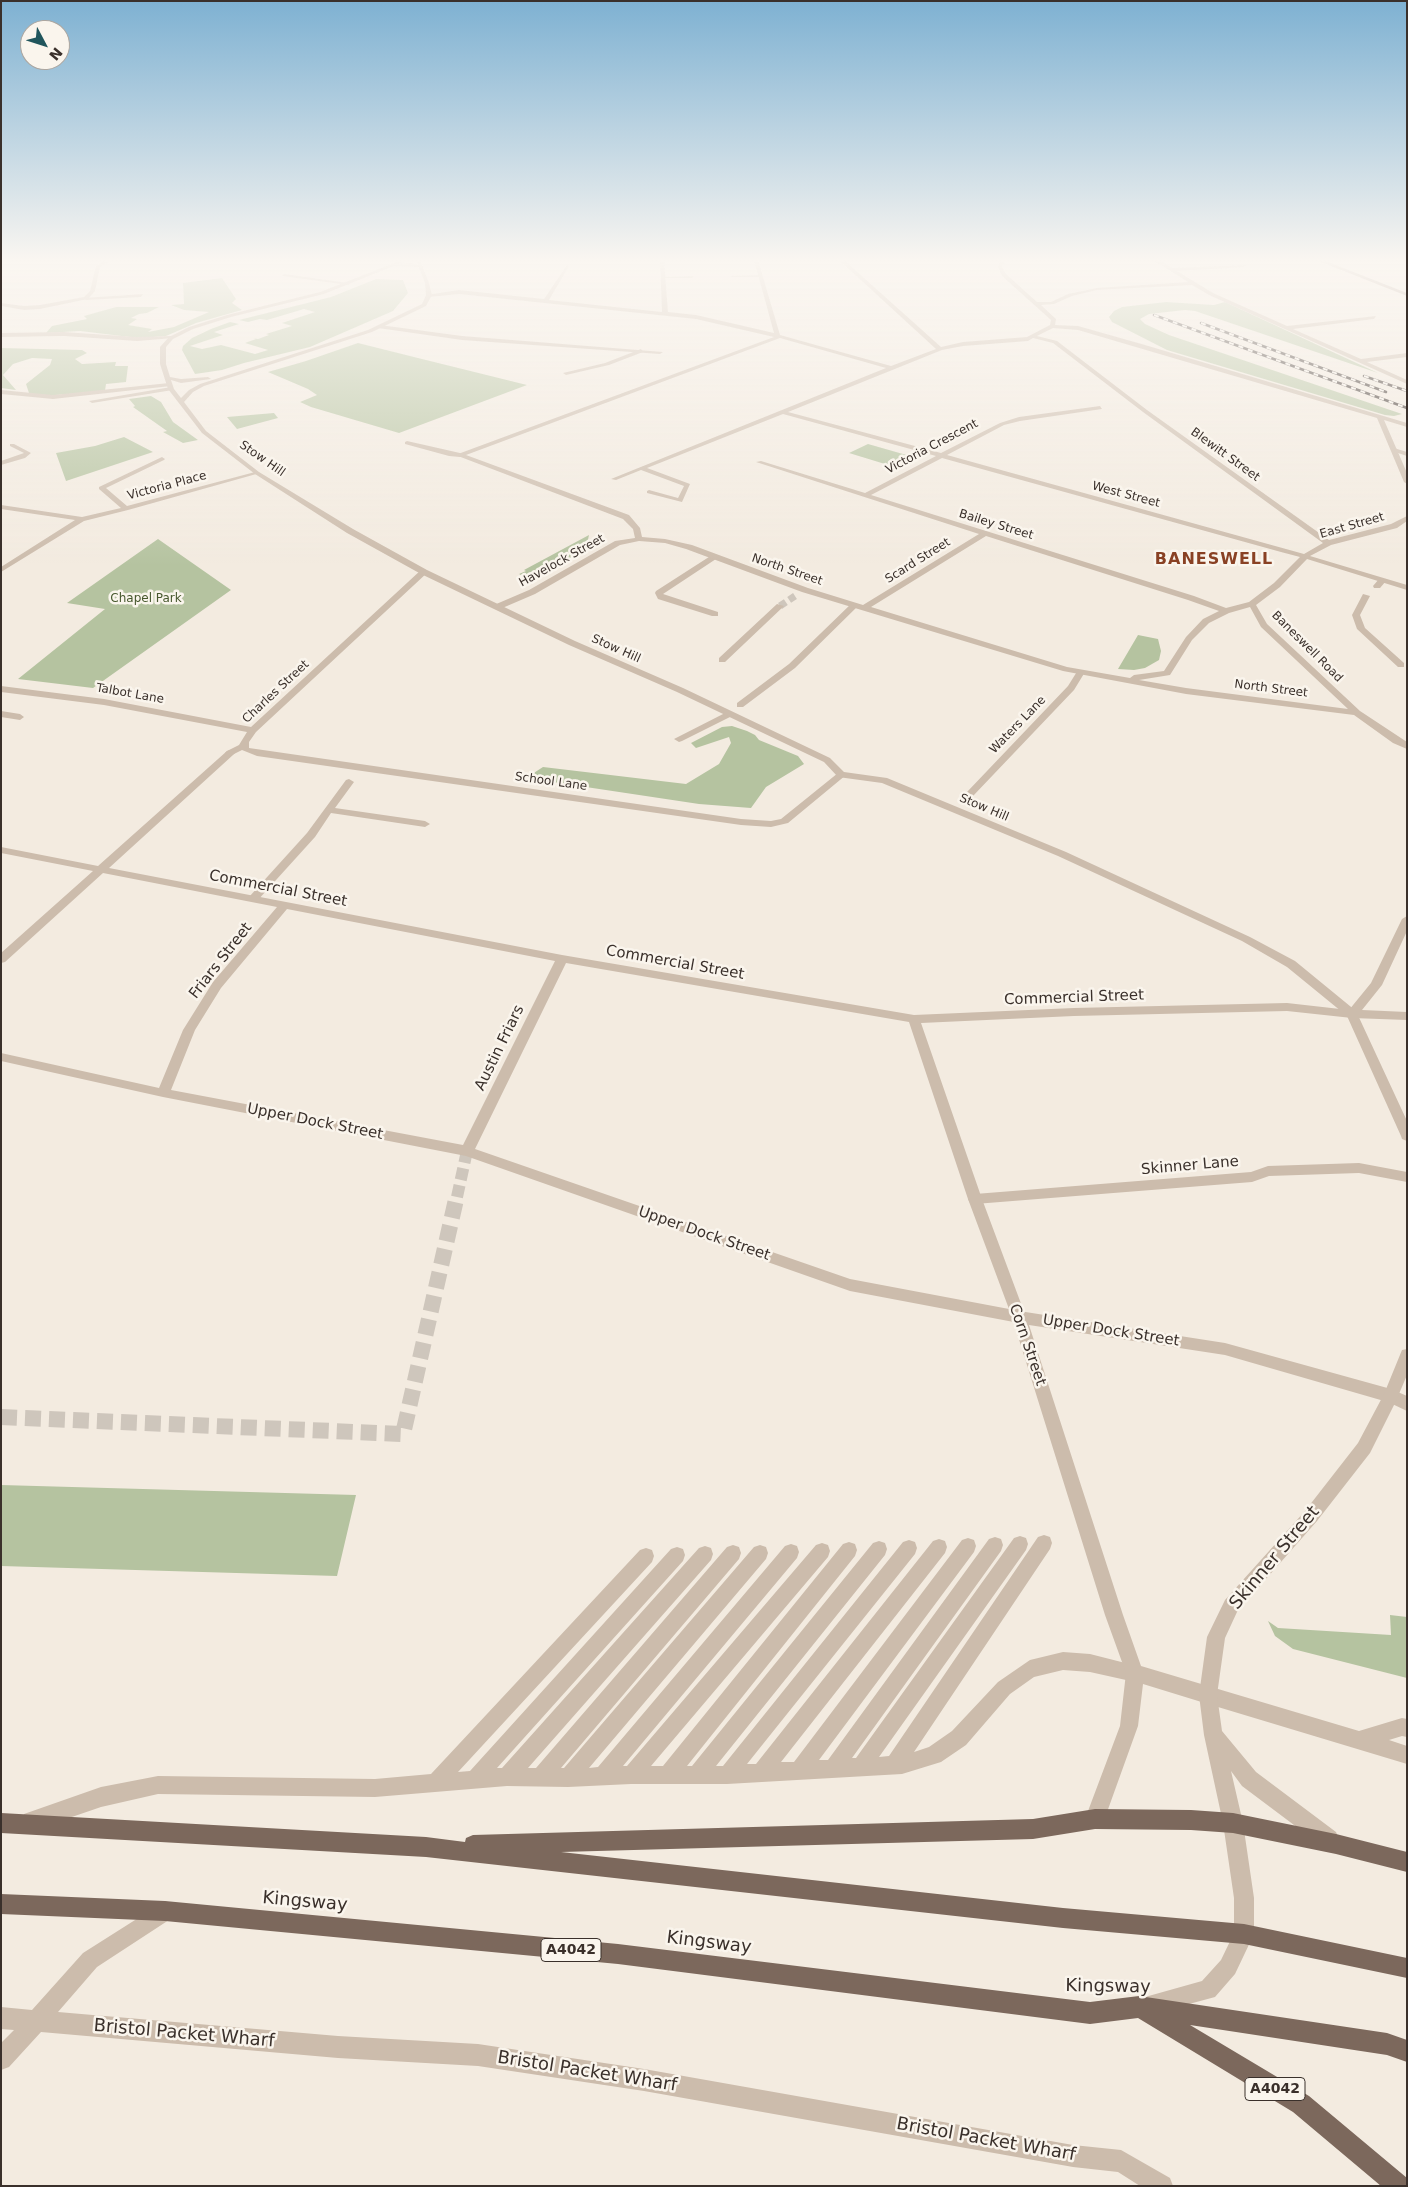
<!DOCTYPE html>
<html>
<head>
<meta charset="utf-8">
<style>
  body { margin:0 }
  #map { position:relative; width:1408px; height:2187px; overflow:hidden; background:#f3ebe0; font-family:"DejaVu Sans",sans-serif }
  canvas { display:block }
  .frame { position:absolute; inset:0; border:2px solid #3a302b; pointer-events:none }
  .north { position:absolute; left:20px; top:20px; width:50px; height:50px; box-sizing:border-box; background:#faf5ed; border:1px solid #ada69f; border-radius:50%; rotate:130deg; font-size:14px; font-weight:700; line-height:20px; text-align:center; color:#3a302b }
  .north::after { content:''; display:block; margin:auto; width:18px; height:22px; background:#20555c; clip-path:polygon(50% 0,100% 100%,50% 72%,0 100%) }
</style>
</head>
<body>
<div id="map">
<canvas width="1408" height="2187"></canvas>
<div class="frame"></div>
<div class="north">N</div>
</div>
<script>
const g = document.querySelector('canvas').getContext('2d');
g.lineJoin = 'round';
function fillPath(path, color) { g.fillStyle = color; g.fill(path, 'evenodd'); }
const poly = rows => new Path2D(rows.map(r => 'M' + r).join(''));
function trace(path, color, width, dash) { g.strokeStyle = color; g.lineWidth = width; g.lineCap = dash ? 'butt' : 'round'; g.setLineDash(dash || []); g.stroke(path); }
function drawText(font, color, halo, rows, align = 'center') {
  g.font = font + ' "DejaVu Sans",sans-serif'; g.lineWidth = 5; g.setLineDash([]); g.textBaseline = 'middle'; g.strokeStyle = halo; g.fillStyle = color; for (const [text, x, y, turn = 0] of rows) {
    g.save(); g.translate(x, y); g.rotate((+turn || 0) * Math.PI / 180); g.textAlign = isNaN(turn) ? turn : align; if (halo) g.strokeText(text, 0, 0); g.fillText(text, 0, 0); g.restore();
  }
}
const green = poly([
  [222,278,236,299,232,303,242,310,196,323,166,336,138,338,80,331,46,333,52,326,87,319,84,316,116,307,159,307,147,313,139,314,131,318,137,319,128,325,152,329,148,332,174,327,209,312,184,310,171,305,184,304,183,283],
  [376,279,403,280,408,293,393,311,310,347,244,363,222,370,195,374,182,350,183,346,192,338,211,329,230,322,239,324,214,332,223,335,190,346,202,349,221,345,255,354,268,350,245,343,256,339,253,338,258,339,269,335,266,334,292,326,282,323,315,312,304,309,267,320,260,319,248,322,239,320,331,297],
  [1166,302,1214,305,1225,302,1378,373,1195,311,1185,310,1149,314,1140,319,1145,324,1169,335,1402,414,1394,416,1385,415,1167,350,1112,322,1109,317,1114,311,1122,307],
  [358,343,422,359,527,385,399,433,311,407,300,402,317,395,308,389,268,372,306,361],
  [1,348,82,350,87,353,75,359,82,364,116,362,115,366,128,366,126,382,106,384,105,391,44,396,29,393,26,384,50,365,52,359,32,358,13,364,3,375,16,390,1,388],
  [151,396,161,402,173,422,198,440,183,443,163,432,167,431,133,407,135,406,129,399],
  [274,413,278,418,237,429,227,417],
  [124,437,153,452,66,481,56,453,95,446],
  [868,444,917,458,898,468,849,453],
  [589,535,586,549,531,580,519,574,526,571,524,570],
  [158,539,231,590,93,688,18,679,105,609,67,603],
  [1138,635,1158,639,1161,651,1159,660,1145,668,1134,670,1118,669],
  [732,726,747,731,755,735,759,740,798,756,804,764,766,787,751,808,699,804,526,778,543,767,686,784,719,764,731,743,729,737,696,748,691,743,722,727],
  [1,1485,356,1495,337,1576,1,1566],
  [1390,1615,1407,1617,1407,1678,1293,1649,1275,1636,1268,1621,1278,1628,1391,1635]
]);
const pedestrianTunnelFar1 = poly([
  [457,1197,467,1151]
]);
const pedestrianTunnel = poly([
  [1,1417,403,1434,457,1195]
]);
const minorTunnel = poly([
  [780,606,798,594]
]);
const service = poly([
  [284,274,348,283,350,284,348,285,282,276,284,274],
  [762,275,760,277,730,277,732,276,762,275],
  [694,276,692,278,662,278,664,277,694,276],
  [143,294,141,297,86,300,83,298,143,294],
  [64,332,137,337,171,336,174,338,137,341,64,336,1,337,1,333,64,332],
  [641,349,643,352,609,365,566,375,563,373,605,363,641,349],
  [171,387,173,390,92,403,89,401,171,387],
  [407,441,460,453,463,455,460,457,449,456,405,444,405,442,407,441],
  [10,444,14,444,31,453,25,458,1,465,1,461,24,453,10,446,10,444],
  [1394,448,1407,452,1407,456,1392,451,1391,450,1394,448],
  [712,555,719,557,663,594,718,612,718,616,712,616,658,599,655,593,656,591,712,555],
  [1379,579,1386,581,1380,588,1374,588,1373,586,1379,579],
  [1363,594,1370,596,1360,615,1365,628,1404,663,1404,667,1398,667,1357,629,1352,615,1363,594],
  [852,603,859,605,795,668,743,707,737,707,737,703,789,664,852,603],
  [1078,670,1085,672,1074,690,973,796,967,796,967,792,1068,686,1078,670],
  [1,711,20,714,24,717,20,720,1,717,1,711],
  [729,711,733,714,732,716,682,741,679,742,674,739,729,711],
  [349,779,354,782,335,808,425,821,430,824,425,827,331,813,315,837,257,901,249,901,248,899,249,897,307,833,346,780,349,779],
  [1359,1163,1407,1172,1407,1182,1359,1173,1269,1176,1252,1182,975,1204,970,1203,968,1199,970,1195,975,1194,1251,1172,1268,1166,1359,1163],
  [1044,1535,1050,1537,1052,1543,1050,1549,914,1752,929,1747,952,1731,998,1682,1030,1660,1063,1652,1090,1654,1141,1667,1144,1673,1141,1679,1135,1682,1090,1672,1063,1670,1034,1677,1010,1694,966,1745,941,1762,902,1774,727,1784,631,1784,568,1787,507,1786,375,1797,158,1794,101,1807,31,1831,24,1828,21,1821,24,1814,101,1787,158,1776,375,1779,431,1774,640,1550,646,1548,652,1550,654,1556,652,1562,458,1772,470,1771,671,1549,677,1547,683,1549,685,1555,683,1561,497,1768,502,1768,699,1548,705,1546,711,1548,713,1554,711,1560,528,1768,536,1768,727,1547,733,1545,739,1547,741,1553,739,1559,561,1768,564,1768,754,1547,760,1545,766,1547,768,1553,766,1559,589,1768,598,1767,785,1546,791,1544,797,1546,799,1552,797,1558,623,1766,627,1766,816,1545,822,1543,828,1545,830,1551,828,1557,651,1766,663,1766,843,1544,849,1542,855,1544,857,1550,855,1556,687,1766,692,1766,873,1543,879,1541,885,1543,887,1549,885,1555,716,1766,723,1766,903,1542,909,1540,915,1542,917,1548,915,1554,747,1764,756,1764,933,1541,939,1539,945,1541,947,1547,945,1553,781,1762,794,1762,962,1540,968,1538,974,1540,976,1546,974,1552,819,1760,828,1760,989,1539,995,1537,1001,1539,1003,1545,1001,1551,852,1758,856,1758,1014,1538,1020,1536,1026,1538,1028,1544,1026,1550,879,1757,889,1756,1038,1537,1044,1535],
  [1208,1686,1359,1731,1402,1718,1407,1719,1407,1737,1402,1736,1389,1740,1407,1746,1407,1764,1208,1704,1202,1701,1199,1695,1202,1689,1208,1686],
  [165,1901,172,1904,175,1911,172,1918,97,1967,58,2012,338,2036,478,2044,644,2069,1073,2145,1121,2150,1170,2178,1173,2186,1140,2186,1118,2172,1073,2167,644,2091,478,2066,338,2058,41,2032,9,2067,1,2070,1,2043,14,2030,1,2029,1,2007,32,2010,83,1953,165,1901]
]);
const pedestrian = poly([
  [230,750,235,753,233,755,109,868,562,955,914,1015,1074,1008,1287,1003,1349,1010,1371,983,1402,919,1407,916,1407,931,1382,985,1362,1010,1407,1012,1407,1020,1352,1018,1287,1011,1074,1016,921,1023,982,1199,1026,1317,1024,1321,1019,1323,850,1291,466,1156,163,1097,1,1061,1,1053,159,1088,183,1030,213,982,277,907,103,873,5,962,1,963,1,953,93,871,1,853,1,847,98,866,227,751,230,750],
  [287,909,555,961,463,1145,171,1090,195,1030,221,988,287,909],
  [566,963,909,1022,968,1199,1009,1309,850,1279,475,1149,566,963],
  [1391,1389,1407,1396,1407,1411,1386,1401,1383,1396,1386,1391,1391,1389]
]);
const minor = poly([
  [106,260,112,260,100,267,95,291,88,299,40,309,24,310,1,306,1,303,24,306,40,305,84,297,90,291,96,266,106,260],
  [660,260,664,260,668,312,696,315,774,333,754,260,758,260,780,335,891,366,936,349,839,260,844,260,941,347,963,342,1027,337,1050,325,1051,320,1002,276,998,267,1001,260,1006,260,1002,267,1006,274,1037,302,1051,302,1068,294,1097,288,1188,282,1153,260,1159,260,1172,268,1246,265,1244,267,1177,271,1213,293,1287,326,1376,316,1374,319,1293,329,1361,359,1407,353,1407,357,1367,362,1407,380,1407,384,1209,295,1192,285,1097,290,1072,296,1054,304,1041,305,1056,319,1055,325,1078,326,1145,345,1407,423,1407,427,1384,420,1407,473,1407,484,1404,482,1377,418,1078,330,1053,328,1037,336,1057,341,1147,410,1329,540,1391,524,1407,516,1407,521,1397,528,1331,545,1310,556,1407,585,1407,590,1307,559,1280,587,1256,605,1267,624,1360,711,1407,742,1407,749,1393,743,1354,715,1186,694,1063,671,802,592,686,549,665,543,639,541,620,545,535,594,500,609,494,609,494,605,529,590,615,541,635,538,633,529,623,519,458,456,458,454,774,337,696,319,459,294,429,297,426,295,459,290,544,299,567,265,569,266,549,300,662,312,660,260],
  [780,338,886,368,611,479,616,480,641,470,684,486,678,498,649,490,647,491,647,493,682,502,690,484,647,468,783,414,936,456,865,493,761,461,756,462,979,534,863,605,808,588,692,545,665,539,642,537,640,528,629,515,466,455,780,338],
  [1033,338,1053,343,1143,412,1323,543,1304,554,947,455,1004,425,1020,421,1102,409,1100,406,1019,417,1000,423,941,453,788,412,942,350,963,346,1028,341,1033,338],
  [942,458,1281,552,1300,557,1274,583,1249,602,1226,608,1194,596,871,495,942,458],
  [986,536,1188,600,1219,611,1203,619,1186,637,1164,671,1134,675,1130,678,1067,667,871,607,986,536],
  [1250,607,1261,627,1348,709,1186,688,1139,680,1170,675,1192,640,1209,623,1229,613,1250,607],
  [411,263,424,267,391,266,393,265,411,263],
  [380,325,462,336,663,352,660,354,462,340,378,328,380,325],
  [169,383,171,386,53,399,1,394,1,390,53,395,169,383],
  [162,457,165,459,164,460,106,488,127,506,255,472,260,473,128,510,84,521,1,572,1,567,75,520,1,509,1,505,82,517,121,508,99,489,99,487,162,457],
  [421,570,428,572,256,732,249,742,249,748,741,819,771,821,781,819,838,773,841,772,846,775,788,823,771,827,741,825,257,756,242,750,230,756,225,753,227,751,239,745,247,732,104,705,1,692,1,686,104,699,251,727,421,570],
  [777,604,784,606,725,662,719,662,719,658,777,604],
  [1019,1311,1225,1343,1391,1389,1396,1391,1399,1396,1396,1401,1391,1403,1225,1355,1029,1325,1123,1615,1141,1666,1208,1686,1214,1689,1217,1695,1214,1701,1208,1704,1143,1684,1138,1726,1102,1826,1095,1829,1088,1826,1085,1819,1120,1726,1126,1673,1105,1615,1012,1317,1014,1313,1019,1311]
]);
const tertiary = poly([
  [402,260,409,260,324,294,231,317,193,329,173,339,166,347,166,364,170,377,181,379,208,377,211,379,181,383,171,380,174,389,181,398,189,390,200,384,368,330,422,304,426,295,425,283,416,260,420,260,429,283,432,295,426,306,372,332,204,386,193,392,184,402,206,431,259,472,353,529,427,570,575,641,683,688,830,758,844,772,887,778,1066,852,1250,937,1295,961,1356,1011,1407,1121,1407,1141,1402,1139,1401,1136,1347,1016,1287,967,1242,941,1058,856,882,783,838,777,824,762,677,692,569,645,421,574,347,533,255,474,202,433,168,389,160,364,160,347,169,337,189,327,227,315,320,292,402,260],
  [1407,1349,1407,1375,1396,1401,1370,1453,1317,1521,1237,1612,1225,1638,1217,1695,1222,1731,1256,1772,1336,1832,1339,1839,1336,1846,1329,1849,1322,1846,1242,1786,1231,1771,1243,1823,1254,1898,1254,1934,1235,1974,1215,1997,1152,2014,1145,2011,1142,2004,1145,1997,1202,1981,1221,1960,1234,1933,1234,1898,1223,1823,1204,1735,1199,1695,1207,1637,1225,1600,1305,1511,1358,1443,1384,1394,1402,1350,1407,1349]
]);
const secondary = poly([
  [1316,260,1323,260,1407,293,1407,296,1316,260]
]);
const primary = poly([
  [1095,1809,1191,1810,1233,1813,1336,1834,1407,1852,1407,1872,1336,1854,1233,1833,1191,1830,1095,1829,1033,1839,561,1852,1063,1908,1244,1924,1407,1958,1407,1978,1244,1944,1063,1928,426,1857,1,1833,1,1813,426,1837,465,1842,466,1838,473,1835,1033,1819,1095,1809],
  [1,1894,165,1901,618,1944,1090,2002,1139,1996,1387,2033,1407,2040,1407,2062,1387,2055,1190,2025,1309,2096,1407,2178,1407,2186,1381,2186,1293,2112,1138,2018,1090,2024,618,1964,165,1921,1,1914,1,1894]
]);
const rail = poly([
  [1154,315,1407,408],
  [1201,323,1386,392],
  [1364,376,1407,391]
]);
const farStreetnames = [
  ["Victoria Crescent",932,447,-28],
  ["Blewitt Street",1225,455,36],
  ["Stow Hill",262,459,35],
  ["Victoria Place",167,486,-15],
  ["West Street",1126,495,15],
  ["Bailey Street",996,525,17],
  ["East Street",1352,526,-16],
  ["Havelock Street",562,561,-29],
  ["Scard Street",918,561,-32],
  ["North Street",787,570,19],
  ["Baneswell Road",1307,647,45],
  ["Stow Hill",616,649,24],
  ["North Street",1271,689,7],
  ["Charles Street",276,692,-43],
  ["Talbot Lane",130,694,10],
  ["Waters Lane",1018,725,-46],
  ["School Lane",551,782,8],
  ["Stow Hill",984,808,23]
];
const farParknames = [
  ["Chapel Park",146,599]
];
const shields = [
  [571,1950,60],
  [1275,2089,60]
];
const shieldNames = [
  ["A4042",571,1950],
  ["A4042",1275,2089]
];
const streetNames = [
  ["Commercial Street",278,889,11],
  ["Friars Street",221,961,-52],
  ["Commercial Street",675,963,10],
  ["Commercial Street",1074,998,-2],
  ["Austin Friars",500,1048,-64],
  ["Upper Dock Street",315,1122,11],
  ["Skinner Lane",1190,1166,-5],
  ["Upper Dock Street",704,1234,19],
  ["Upper Dock Street",1111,1331,9],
  ["Corn Street",1027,1345,71]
];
const farDistrictnames = [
  ["BANESWELL",1214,560]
];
const nearStreetnames = [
  ["Skinner Street",1275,1558,-50],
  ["Kingsway",305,1902,5],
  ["Kingsway",709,1943,7],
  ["Kingsway",1108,1987,1],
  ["Bristol Packet Wharf",184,2034,5],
  ["Bristol Packet Wharf",587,2072,9],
  ["Bristol Packet Wharf",986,2140,10]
];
fillPath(green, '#b5c3a0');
trace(pedestrianTunnelFar1, '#cec6bc', 12, [12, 5.5]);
trace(pedestrianTunnel, '#cec6bc', 16, [16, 8]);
trace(minorTunnel, '#cec6bc', 7, [7, 4]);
fillPath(service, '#ccbcac');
fillPath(pedestrian, '#ccbcac');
fillPath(minor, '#ccbcac');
fillPath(tertiary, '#ccbcac');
fillPath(secondary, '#a08b7d');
fillPath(primary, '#7c685c');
trace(rail, '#3a302b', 2.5);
trace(rail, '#faf5ed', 2, [5]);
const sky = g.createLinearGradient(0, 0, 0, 566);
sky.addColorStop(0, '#7eb1d2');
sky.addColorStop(0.46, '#faf6f1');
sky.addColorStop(1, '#faf6f100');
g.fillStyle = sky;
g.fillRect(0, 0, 1408, 566);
drawText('12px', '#3a302b', '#faf5ed', farStreetnames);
drawText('12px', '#47582e', '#faf5ed', farParknames);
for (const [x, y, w] of shields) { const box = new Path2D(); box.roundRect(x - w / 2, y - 11.5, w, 23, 4); g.fillStyle = '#faf5ed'; g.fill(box); trace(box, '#3a302b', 1); }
drawText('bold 14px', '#3a302b', null, shieldNames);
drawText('15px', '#3a302b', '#faf5ed', streetNames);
g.letterSpacing = '1px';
drawText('bold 16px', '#894124', '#faf5ed', farDistrictnames);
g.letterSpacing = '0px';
drawText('18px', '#3a302b', '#faf5ed', nearStreetnames);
</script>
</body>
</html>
